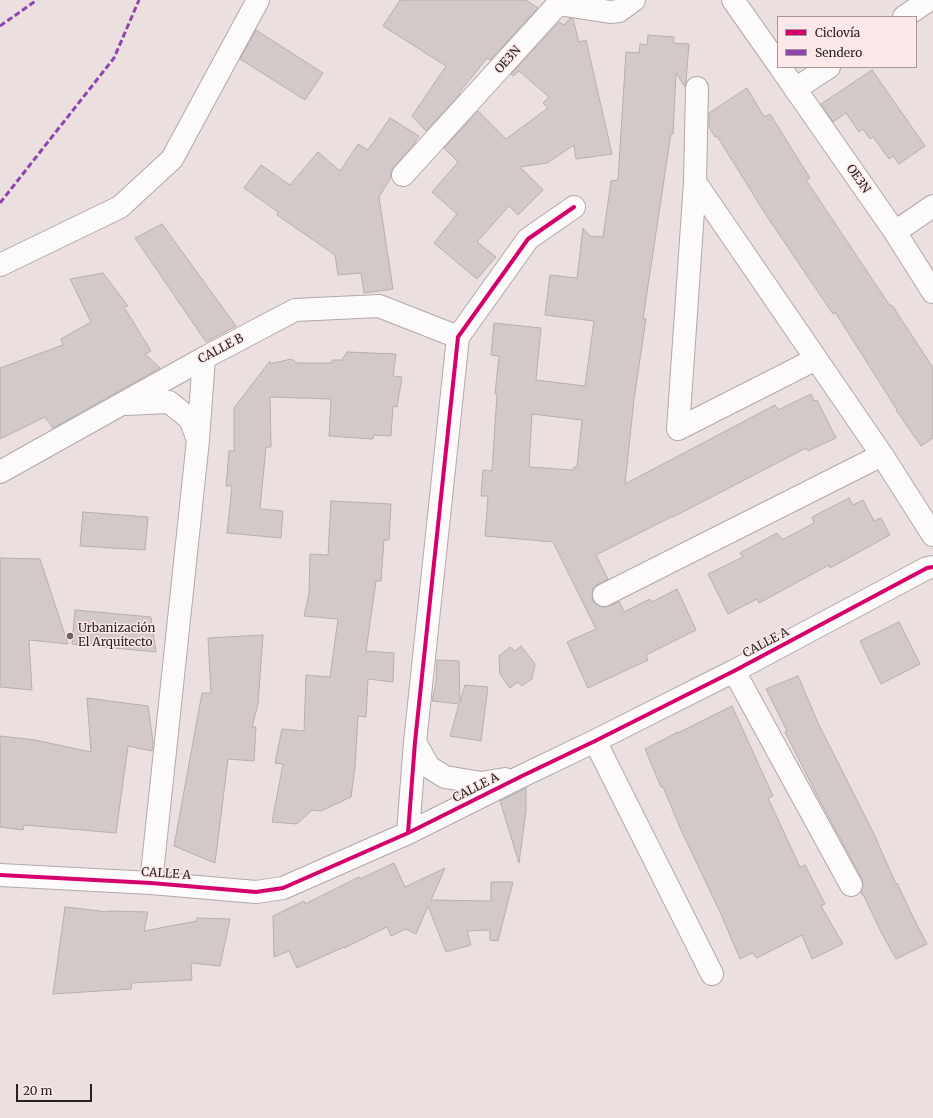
<!DOCTYPE html>
<html>
<head>
<meta charset="utf-8">
<style>
  body { margin:0 }
  #map { position:relative; width:933px; height:1118px; overflow:hidden; background:#ecdfdf; font-family:Merriweather,serif }
  canvas { display:block }
  .legend { position:absolute; left:777px; top:16px; width:140px; height:52px; box-sizing:border-box; background:#fce8e8; border:1px solid #a79898; margin:0; padding:5px 7px; list-style:none; font-size:12px; color:#281f1f }
  .legend li { display:flex; align-items:center; gap:8px; height:20px }
  .legend b { width:20px; border:1px solid #a79898 }
  .scale { position:absolute; left:16px; top:1084px; width:76px; height:18px; box-sizing:border-box; border:2px solid #281f1f; border-top:0; padding-left:5px; font-size:12px; line-height:14px; white-space:nowrap; color:#281f1f; -webkit-text-stroke:3px #fce8e8; paint-order:stroke }
</style>
</head>
<body>
<div id="map">
<canvas width="933" height="1118"></canvas>
<ul class="legend">
<li><b style="height:5px;background:#d6006c"></b>Ciclovía</li>
<li><b style="height:5px;background:#8e44ad"></b>Sendero</li>
</ul>
<div class="scale">20 m</div>
</div>
<script>
const g = document.querySelector('canvas').getContext('2d');
g.lineJoin = 'round';
function fillPath(path, color) { g.fillStyle = color; g.fill(path, 'evenodd'); }
const poly = rows => new Path2D(rows.map(r => 'M' + r).join(''));
function trace(path, color, width, dash) { g.strokeStyle = color; g.lineWidth = width; g.lineCap = dash ? 'butt' : 'round'; g.setLineDash(dash || []); g.stroke(path); }
function drawText(font, color, halo, rows, align = 'center') {
  g.font = font + ' Merriweather,serif'; g.lineWidth = 3; g.setLineDash([]); g.textBaseline = 'middle'; g.strokeStyle = halo; g.fillStyle = color; for (const [text, x, y, turn = 0] of rows) {
    g.save(); g.translate(x, y); g.rotate((+turn || 0) * Math.PI / 180); g.textAlign = isNaN(turn) ? turn : align; if (halo) g.strokeText(text, 0, 0); g.fillText(text, 0, 0); g.restore();
  }
}
const building = poly([
  [400,0,526,0,538,8,490,60,487,58,459,93,460,94,426,131,412,116,446,66,383,26,400,0],
  [570,18,573,19,579,42,586,40,612,154,576,159,574,145,547,163,520,167,543,190,518,215,509,206,477,242,496,257,477,279,434,243,457,214,432,192,458,162,444,148,478,111,506,139,548,108,543,103,549,97,519,71,513,76,511,74,559,22,564,25,570,18],
  [256,30,323,73,305,100,240,59,256,30],
  [648,35,674,37,673,43,689,44,686,81,685,87,676,73,673,134,671,133,643,319,646,319,634,399,625,484,775,405,778,410,811,394,814,401,817,400,836,438,808,451,806,448,673,517,673,516,596,555,608,579,598,584,593,588,592,595,593,601,597,605,604,607,610,606,619,601,624,612,650,599,652,602,677,589,696,630,646,655,648,660,588,688,567,642,596,629,553,542,485,536,488,496,481,496,483,470,492,471,497,394,495,394,499,356,491,355,494,323,541,328,536,380,585,386,594,321,545,315,550,275,577,278,583,228,590,236,603,237,611,181,618,180,626,52,639,53,640,44,647,45,648,35],
  [532,414,582,420,577,467,574,467,574,470,529,467,532,414],
  [872,70,925,146,899,164,893,156,889,159,873,137,870,139,863,129,859,132,846,113,833,122,821,104,872,70],
  [747,88,764,117,770,114,810,178,806,180,890,306,892,305,933,368,933,438,921,446,896,410,897,410,835,312,833,314,766,215,717,136,715,137,709,127,709,113,747,88],
  [390,118,419,136,414,144,394,167,391,172,391,177,379,197,393,289,364,293,361,273,338,275,335,255,277,215,278,212,244,188,261,165,290,185,318,152,340,171,358,144,368,150,390,118],
  [162,224,236,326,206,342,135,238,162,224],
  [103,273,128,306,124,307,151,351,145,354,160,368,53,428,45,417,0,439,0,368,63,345,61,339,91,322,70,279,103,273],
  [347,352,396,354,393,376,402,377,397,407,393,406,391,436,374,435,373,439,329,436,331,399,270,397,271,447,266,447,260,509,283,511,281,538,227,533,232,486,226,486,229,451,234,451,234,408,270,361,270,364,291,359,297,363,332,363,332,360,342,360,347,352],
  [849,498,853,505,863,500,874,521,881,518,890,535,830,568,829,565,759,603,757,599,728,614,708,574,743,557,740,553,777,533,782,540,814,523,812,517,849,498],
  [331,501,391,504,389,540,384,540,381,581,376,581,366,651,394,653,393,682,368,679,366,717,358,716,355,768,351,797,321,811,312,810,297,824,272,822,283,764,275,763,282,729,304,731,306,675,330,677,338,619,304,616,309,594,310,554,328,555,331,501],
  [83,512,148,517,145,550,80,546,83,512],
  [0,558,40,559,68,644,29,640,32,690,0,687,0,558],
  [75,610,151,617,156,652,72,644,75,610],
  [899,622,920,664,881,684,860,641,899,622],
  [263,635,258,704,252,727,256,727,254,761,228,759,215,863,174,846,202,693,211,693,208,638,263,635],
  [521,646,535,664,532,679,522,686,518,682,510,688,500,674,499,656,510,647,515,651,521,646],
  [437,660,459,661,460,702,465,685,488,687,481,741,450,736,459,704,432,701,436,682,437,660],
  [798,676,819,725,874,834,896,884,897,883,914,919,927,944,896,959,882,934,864,896,863,896,861,892,863,886,862,879,820,801,785,732,787,731,766,689,798,676],
  [87,698,148,706,153,742,152,751,128,746,116,833,24,825,23,830,0,827,0,736,35,740,91,752,87,698],
  [732,706,773,796,768,798,800,867,805,865,825,904,821,906,843,944,812,959,802,935,757,958,752,953,740,959,720,912,681,830,663,787,661,787,645,749,678,732,678,733,732,706],
  [526,788,526,811,519,863,500,801,526,788],
  [394,863,405,887,445,868,431,900,491,901,491,882,513,882,498,941,490,940,490,930,467,931,471,945,446,952,428,906,416,934,406,929,391,936,387,927,344,948,344,947,297,968,289,951,274,957,273,916,304,901,305,904,359,877,360,879,394,863],
  [65,907,108,912,108,911,148,912,144,931,197,921,197,918,230,919,220,966,191,963,192,980,132,983,131,989,53,994,65,907]
]);
const minor = poly([
  [733,0,778,64],
  [904,17,929,0],
  [780,67,895,232,933,292],
  [697,88,695,182,678,429,816,359],
  [795,89,829,67],
  [403,175,558,4,610,12,619,11,634,0],
  [695,182,882,455,933,535],
  [895,232,933,206],
  [0,265,120,207,172,159,258,0],
  [125,404,169,402,190,419,198,440],
  [0,472,204,358,295,310,379,306,458,337],
  [604,595,882,455],
  [734,671,851,885],
  [595,741,712,974],
  [415,742,429,767,445,777,482,783,505,779],
  [408,833,415,742,458,337,528,239,574,207],
  [0,875,151,883,256,892,283,888,408,833,522,776,595,741,734,671,927,568,933,567],
  [151,883,198,440,204,358]
]);
const quiet = poly([
  [0,26,37,0],
  [0,203,114,58,139,0]
]);
const cycleway = poly([
  [408,833,415,742,458,337,528,239,574,207],
  [0,875,151,883,256,892,283,888,408,833,522,776,595,741,734,671,927,568,933,567]
]);
const markers = [
  [70,636,4,"#6d6262"]
];
const streetNames = [
  ["OE3N",508,60,-48],
  ["OE3N",858,179,55],
  ["CALLE B",221,349,-28],
  ["CALLE A",766,643,-28],
  ["CALLE A",476,788,-27],
  ["CALLE A",166,874,4]
];
const poiNames = [
  ["Urbanización",78,629],
  ["El Arquitecto",78,643]
];
fillPath(building, '#d3c9c9');
trace(building, '#b8aeae', 1);
trace(minor, '#b2a8a8', 24);
trace(minor, '#fcfafa', 22);
trace(quiet, '#8e44ad', 3, [6, 3]);
trace(cycleway, '#d6006c', 4);
for (const [x, y, r, color] of markers) { const dot = new Path2D(); dot.arc(x, y, r, 0, 2 * Math.PI); g.fillStyle = color; g.fill(dot); trace(dot, '#fce8e8', 1.5); }
drawText('12px', '#281f1f', '#fce8e8', streetNames);
drawText('12px', '#281f1f', '#fce8e8', poiNames, 'left');
</script>
</body>
</html>
